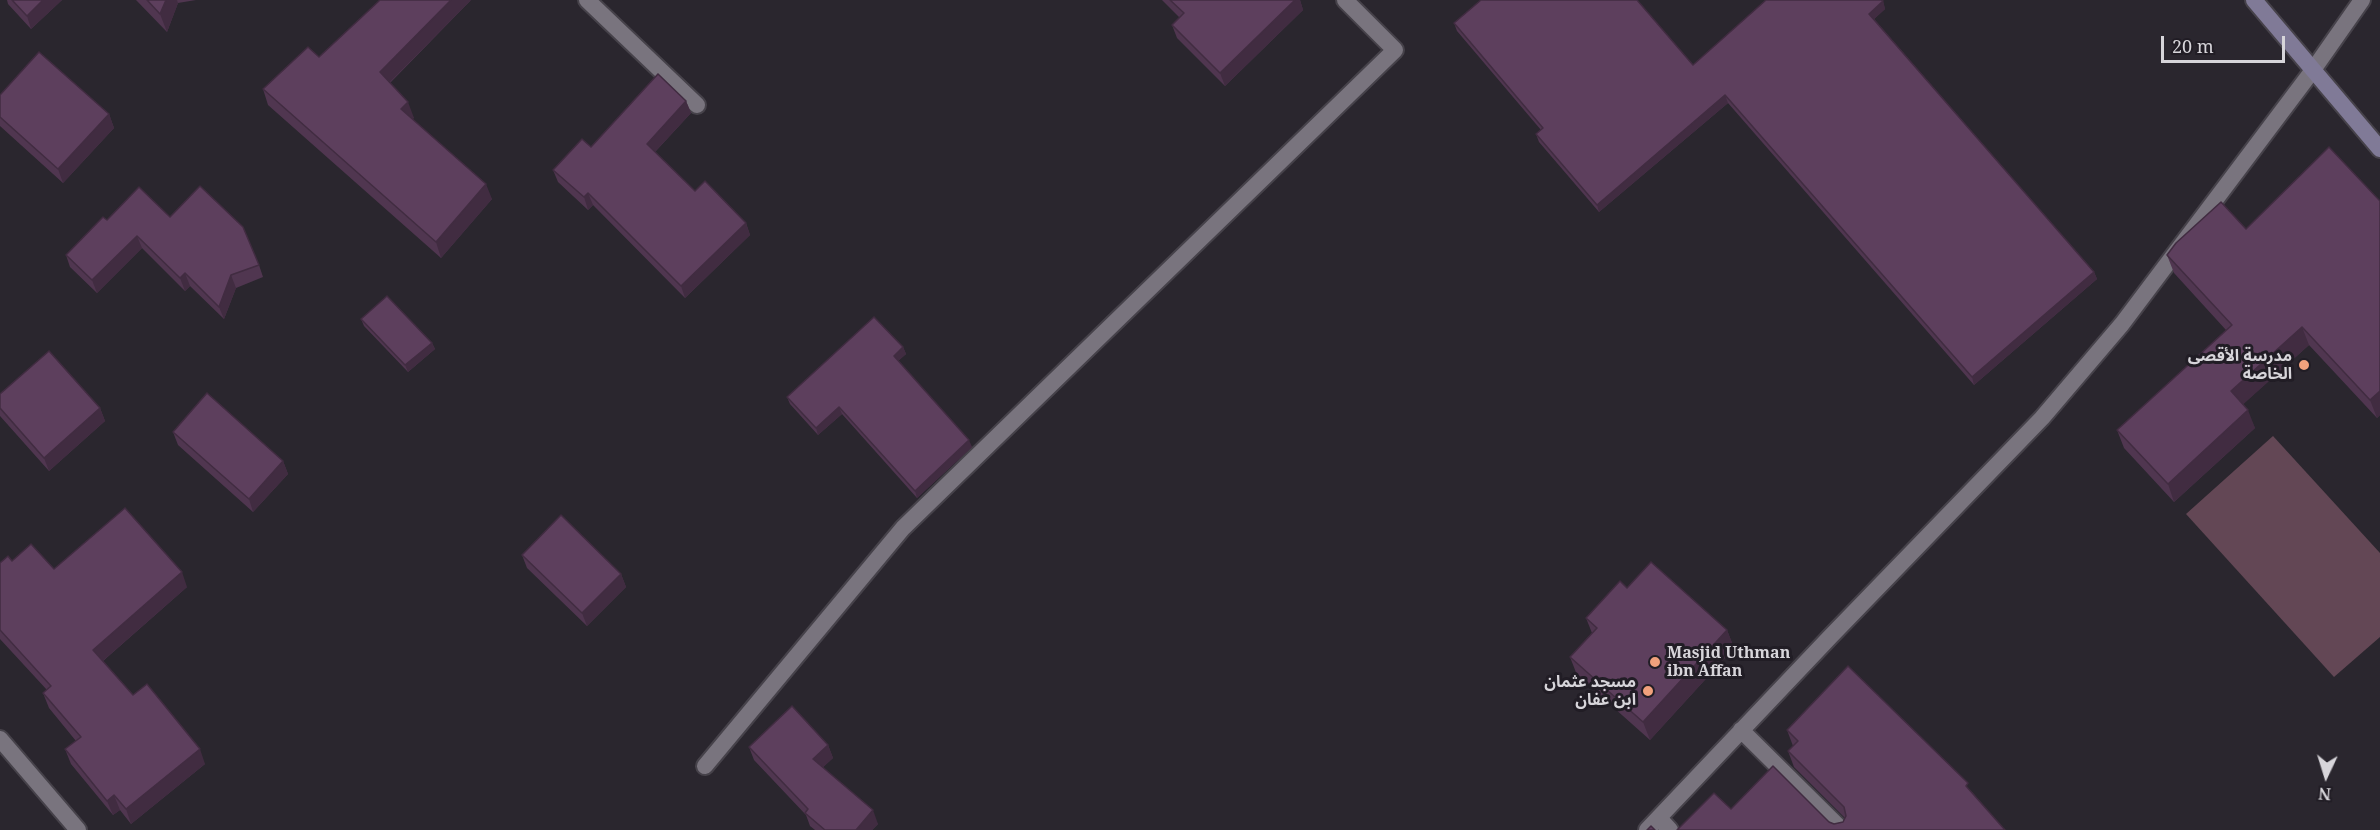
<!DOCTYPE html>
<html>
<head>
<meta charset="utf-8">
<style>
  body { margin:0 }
  #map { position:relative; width:2380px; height:830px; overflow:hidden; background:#2a262e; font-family:"Noto Serif",serif }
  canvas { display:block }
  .north { position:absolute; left:2296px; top:746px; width:60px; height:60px; -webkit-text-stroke:4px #211d25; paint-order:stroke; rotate:184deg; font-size:16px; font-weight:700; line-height:24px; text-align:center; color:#d7d5da }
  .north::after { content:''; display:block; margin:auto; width:21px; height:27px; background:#d7d5da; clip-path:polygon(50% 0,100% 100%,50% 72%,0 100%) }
  .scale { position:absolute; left:2161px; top:36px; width:124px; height:27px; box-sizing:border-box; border:3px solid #d7d5da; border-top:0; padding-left:8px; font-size:18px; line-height:21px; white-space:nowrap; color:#d7d5da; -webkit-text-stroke:4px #211d25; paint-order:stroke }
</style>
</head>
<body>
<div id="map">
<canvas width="2380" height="830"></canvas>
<div class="north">N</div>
<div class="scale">20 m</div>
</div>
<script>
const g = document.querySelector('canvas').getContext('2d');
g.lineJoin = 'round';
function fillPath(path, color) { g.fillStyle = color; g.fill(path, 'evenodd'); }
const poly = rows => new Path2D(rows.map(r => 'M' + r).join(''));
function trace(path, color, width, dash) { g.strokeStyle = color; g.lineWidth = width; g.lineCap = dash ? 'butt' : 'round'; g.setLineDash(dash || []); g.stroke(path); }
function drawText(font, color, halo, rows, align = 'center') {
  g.font = font + ' "Noto Serif","Noto Sans Arabic",serif'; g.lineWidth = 6; g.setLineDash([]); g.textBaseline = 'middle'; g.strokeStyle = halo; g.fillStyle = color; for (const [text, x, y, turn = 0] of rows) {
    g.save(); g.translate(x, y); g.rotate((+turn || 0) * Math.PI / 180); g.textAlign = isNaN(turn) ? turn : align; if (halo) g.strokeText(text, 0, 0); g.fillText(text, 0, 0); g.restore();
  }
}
const green = poly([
  [2273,436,2380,553,2380,637,2334,677,2186,514]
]);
const service = poly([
  [587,0,697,105],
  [1741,730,1842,830],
  [705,766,903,528,1395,50,1345,0],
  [1659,818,1670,830],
  [1647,830,1830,637,2042,418,2122,324,2313,70]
]);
const minor = poly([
  [0,739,78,830]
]);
const tertiary = poly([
  [2313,70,2362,0]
]);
const secondary = poly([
  [2254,0,2380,149]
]);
const wall = poly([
  [7,0,62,0,31,29,8,4],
  [136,0,196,0,178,3,167,32],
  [471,0,390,83,414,118,412,119,492,199,441,258,268,105,263,89,319,57],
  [1162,0,1300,0,1303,10,1225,86,1177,38,1172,25,1180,18],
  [1883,1,1885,9,1874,19,2094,272,2097,279,1974,385,1728,103,1599,212,1539,142,1536,134,1541,130,1457,31,1454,23,1693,65],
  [0,95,109,114,114,128,63,183,0,126],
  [686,101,691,113,655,152,695,191,746,223,750,235,685,298,593,205,588,210,558,182,553,170,591,147],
  [2380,201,2380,415,2377,418,2309,345,2243,404,2255,428,2174,502,2124,448,2117,430,2226,330,2174,273,2167,255,2246,229],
  [170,217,259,265,263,277,236,288,224,319,190,286,185,291,142,248,97,293,70,267,66,255,107,220],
  [361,319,432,343,435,349,408,372,364,326],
  [903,347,906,354,898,361,972,447,917,498,842,414,818,435,790,404,787,397],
  [0,394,100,408,105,421,49,471,0,416],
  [173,432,283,461,288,474,253,512,178,445],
  [522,555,621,574,626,587,587,626,527,568],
  [0,563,187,587,103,661,133,695,205,764,131,824,120,810,113,815,71,764,65,749,76,741,49,708,43,693,47,690,0,639],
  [1627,588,1727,630,1734,648,1650,740,1577,675,1570,657,1592,633,1586,618],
  [1787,730,1972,792,2005,830,1677,830,1731,809,1829,822,1834,824,1843,822,1845,818,1794,767,1788,751,1793,746],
  [828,745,833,758,823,767,878,824,872,830,815,830,810,826,806,815,754,760,749,747]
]);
const shadedWall = poly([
  [43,0,62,0,31,29,27,16],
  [166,0,177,0,178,3,167,32,160,14],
  [451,0,471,0,385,87,380,72],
  [1295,0,1300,0,1303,10,1225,86,1220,73],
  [1883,1,1885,9,1872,21,1869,14],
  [1725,95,1728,103,1599,212,1597,205],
  [686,101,691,113,651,156,647,144],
  [408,102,414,118,406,124,401,109],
  [109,114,114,128,63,183,58,169],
  [486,184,492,199,441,258,436,242],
  [588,193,593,205,588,210,584,197],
  [746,223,750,235,685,298,681,286],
  [137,236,142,248,97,293,92,280],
  [2094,272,2097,279,1974,385,1972,377],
  [185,273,190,286,185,291,180,278],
  [231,275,236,288,224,319,219,307],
  [2302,327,2309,345,2238,409,2231,391],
  [432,343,435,349,408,372,405,365],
  [903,347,906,354,896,363,894,356],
  [2380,391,2380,415,2377,418,2370,400],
  [839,407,842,414,818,435,816,428],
  [100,408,105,421,49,471,44,458],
  [2248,410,2255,428,2174,502,2168,484],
  [969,440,972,447,917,498,915,491],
  [283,461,288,474,253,512,249,499],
  [182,572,187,587,98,665,93,650],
  [621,574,626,587,587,626,582,613],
  [1727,630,1734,648,1650,740,1643,722],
  [828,745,833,758,818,772,813,759],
  [200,749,205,764,131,824,126,809],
  [114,795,120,810,113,815,107,801],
  [873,810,878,824,872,830,856,830]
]);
const building = poly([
  [12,0,43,0,27,16,12,0],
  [147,0,166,0,160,14,147,0],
  [380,0,451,0,380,72,408,102,401,109,486,184,436,242,263,89,308,47,319,57,380,0],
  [1170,0,1295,0,1220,73,1172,25,1184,13,1170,0],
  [1481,0,1637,0,1693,65,1766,0,1881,0,1883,1,1869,14,2094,272,1972,377,1725,95,1597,205,1536,134,1543,128,1454,23,1481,0],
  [39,52,109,114,58,169,0,117,0,95,39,52],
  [658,74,686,101,647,144,695,191,705,181,746,223,681,286,588,193,584,197,553,170,582,139,591,147,658,74],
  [2329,147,2380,201,2380,391,2370,400,2302,327,2231,391,2248,410,2168,484,2117,430,2232,325,2167,255,2176,243,2221,202,2246,229,2329,147],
  [200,186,243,227,259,265,231,275,219,307,185,273,180,278,137,236,92,280,66,255,103,217,107,220,139,187,170,217,200,186],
  [387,296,432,343,405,365,361,319,387,296],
  [874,317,903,347,894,356,969,440,915,491,839,407,816,428,787,397,874,317],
  [49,351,100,408,44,458,0,408,0,394,49,351],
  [207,393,283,461,249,499,173,432,207,393],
  [125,508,182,572,93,650,133,695,147,684,200,749,126,809,114,795,107,801,65,749,81,737,43,693,51,686,0,630,0,563,8,556,12,561,31,544,54,569,125,508],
  [561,515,621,574,582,613,522,555,561,515],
  [1651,562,1727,630,1643,722,1570,657,1597,628,1586,618,1620,581,1627,588,1651,562],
  [1848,666,1968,783,1966,786,2005,830,1677,830,1714,793,1731,809,1773,766,1829,822,1834,824,1843,822,1846,816,1844,807,1788,751,1798,741,1787,730,1848,666],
  [792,706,828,745,813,759,873,810,856,830,825,830,805,813,808,809,749,747,792,706],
  [1651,826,1655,830,1647,830,1651,826]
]);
const markers = [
  [2304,365,6,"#f1a17c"],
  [1655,662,6,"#f1a17c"],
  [1648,691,6,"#f1a17c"]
];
const poiNames = [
  ["مدرسة الأقصى",2292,356],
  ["الخاصة",2292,374],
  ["Masjid Uthman",1667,653,"left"],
  ["ibn Affan",1667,671,"left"],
  ["مسجد عثمان",1636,682],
  ["ابن عفان",1636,700]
];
fillPath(green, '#634755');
trace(service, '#46424a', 20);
trace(minor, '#46424a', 20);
trace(tertiary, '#46424a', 20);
trace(secondary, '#46424a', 20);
trace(service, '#79747e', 16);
trace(minor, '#79747e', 16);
trace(tertiary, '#79747e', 16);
trace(secondary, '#807a97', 16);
fillPath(wall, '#503650');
fillPath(shadedWall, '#412c41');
fillPath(building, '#5d3f5d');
trace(building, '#412c41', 1.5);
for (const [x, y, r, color] of markers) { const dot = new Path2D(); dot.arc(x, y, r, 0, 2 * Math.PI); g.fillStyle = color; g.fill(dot); trace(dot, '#211d25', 2); }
drawText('bold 16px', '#d7d5da', '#211d25', poiNames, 'right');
</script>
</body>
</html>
